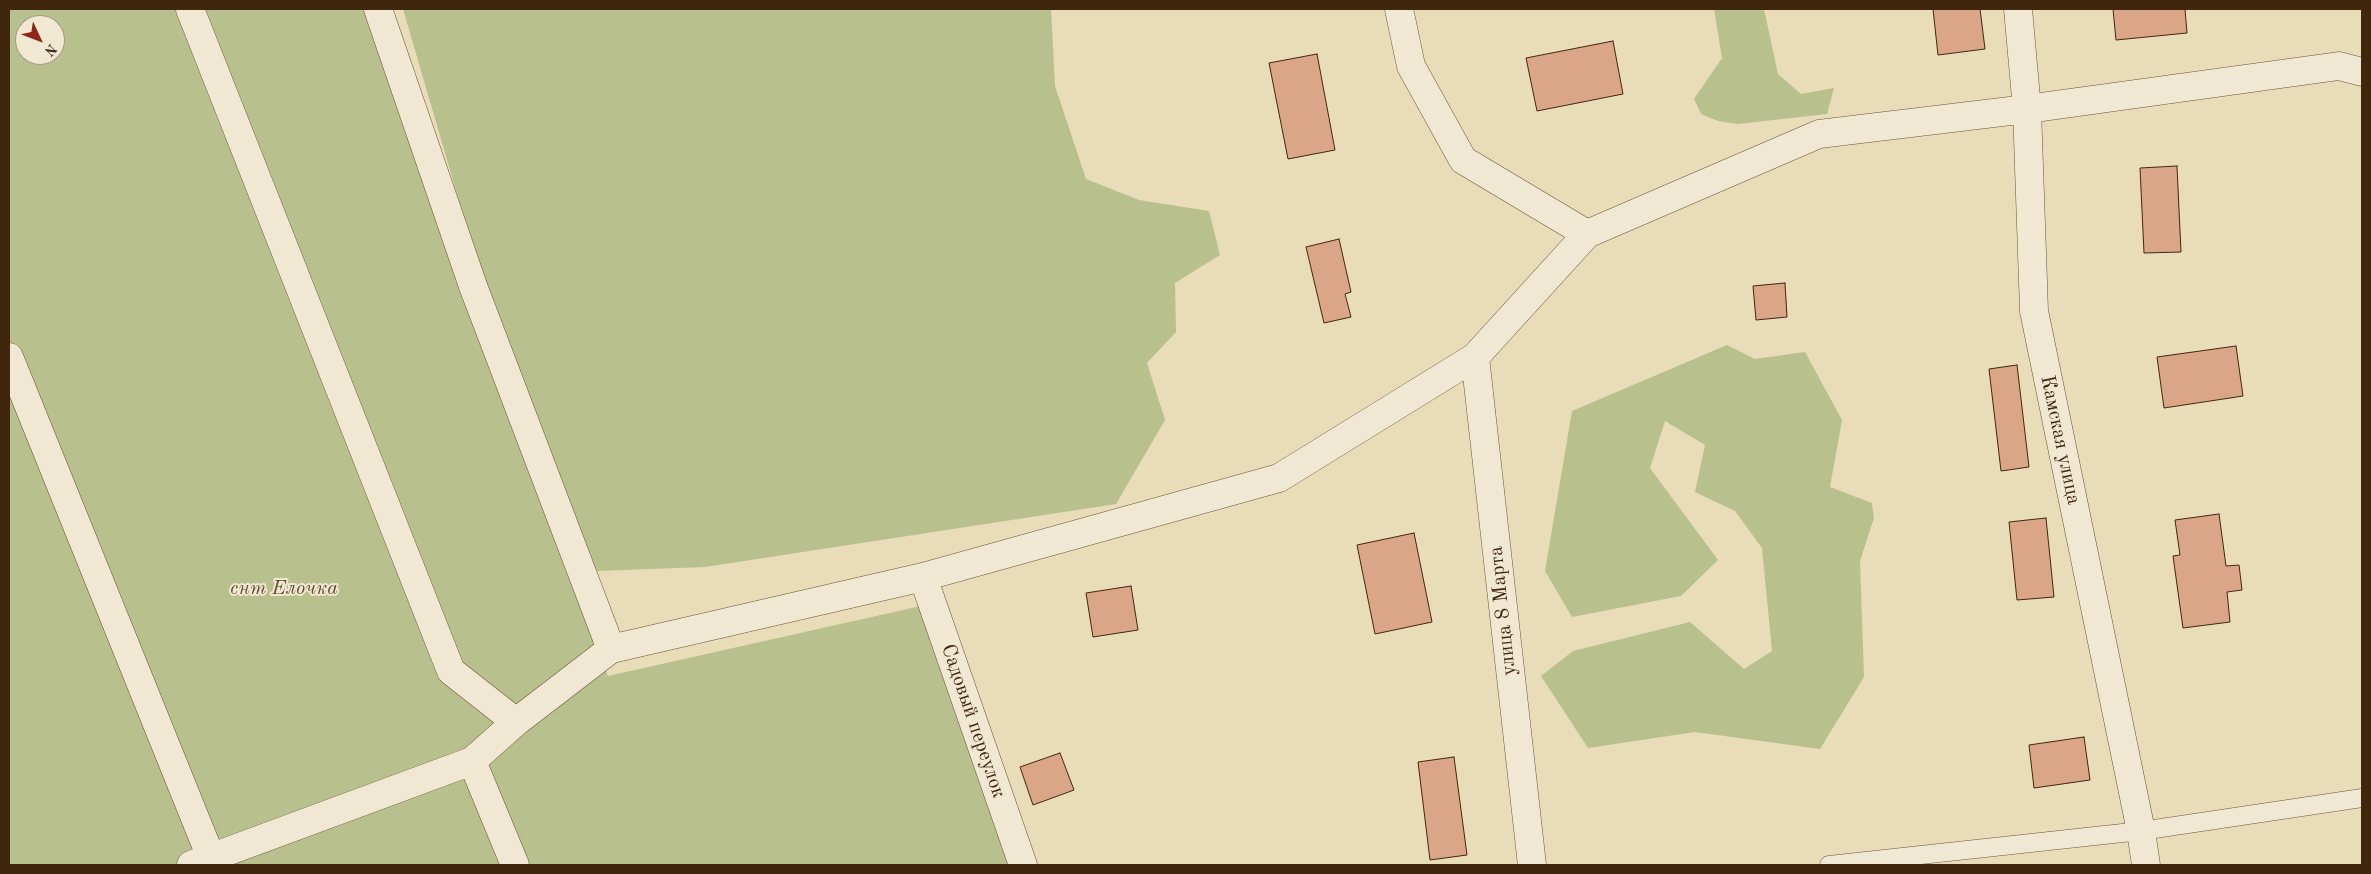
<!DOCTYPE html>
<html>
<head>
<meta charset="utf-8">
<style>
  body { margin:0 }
  #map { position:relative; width:2371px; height:874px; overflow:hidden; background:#e8dcb9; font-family:"Old Standard TT",serif }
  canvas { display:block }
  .frame { position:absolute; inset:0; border:10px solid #41260e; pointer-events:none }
  .north { position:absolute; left:15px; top:15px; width:50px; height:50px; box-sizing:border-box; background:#f0e8d2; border:1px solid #aa9a84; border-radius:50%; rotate:133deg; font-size:14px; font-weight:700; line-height:20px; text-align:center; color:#41260e }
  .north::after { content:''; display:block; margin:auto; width:18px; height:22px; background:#8f2418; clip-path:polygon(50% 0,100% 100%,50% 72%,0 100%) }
</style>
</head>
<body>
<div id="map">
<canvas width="2371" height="874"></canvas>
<div class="frame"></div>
<div class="north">N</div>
</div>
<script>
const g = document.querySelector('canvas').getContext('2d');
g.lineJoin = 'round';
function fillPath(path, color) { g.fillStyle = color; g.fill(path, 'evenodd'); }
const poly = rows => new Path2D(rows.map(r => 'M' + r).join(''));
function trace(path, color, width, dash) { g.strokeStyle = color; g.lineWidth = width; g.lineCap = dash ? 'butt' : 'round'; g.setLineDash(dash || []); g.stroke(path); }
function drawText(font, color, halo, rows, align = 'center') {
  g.font = font + ' "Old Standard TT",serif'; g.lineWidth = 4; g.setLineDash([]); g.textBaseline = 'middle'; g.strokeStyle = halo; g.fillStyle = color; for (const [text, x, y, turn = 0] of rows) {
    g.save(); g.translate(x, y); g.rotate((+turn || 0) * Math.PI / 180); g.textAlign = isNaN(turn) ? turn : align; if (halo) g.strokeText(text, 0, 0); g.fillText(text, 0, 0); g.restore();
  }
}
const green = poly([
  [9,9,365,9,608,676,921,606,1012,865,9,865],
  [25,25,55,25,55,55,25,55],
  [403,9,1051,9,1055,86,1086,179,1139,200,1209,211,1220,255,1175,283,1176,332,1147,363,1165,420,1116,504,705,567,597,571,487,297],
  [1714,9,1764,9,1778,74,1801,94,1834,88,1827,114,1738,124,1718,121,1701,114,1694,99,1722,58],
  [1727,345,1755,359,1805,352,1842,420,1830,487,1872,503,1874,518,1860,561,1864,677,1820,749,1695,732,1588,748,1541,676,1573,651,1690,622,1744,669,1772,651,1762,548,1735,511,1695,492,1705,445,1665,421,1650,468,1718,560,1681,596,1572,617,1545,571,1572,411]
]);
const building = poly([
  [1933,9,1980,9,1985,49,1938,55,1933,9],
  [2113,9,2185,9,2187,33,2116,40,2113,9],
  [1613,41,1623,94,1537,111,1526,58,1613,41],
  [1317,54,1335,150,1288,159,1269,63,1317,54],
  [2177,166,2181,252,2144,253,2140,168,2177,166],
  [1339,239,1351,292,1345,294,1351,317,1324,323,1306,247,1339,239],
  [1785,283,1787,317,1756,320,1753,286,1785,283],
  [2236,346,2243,396,2164,408,2157,357,2236,346],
  [2017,365,2029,467,2001,471,1989,369,2017,365],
  [2219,514,2226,566,2239,565,2242,590,2227,592,2230,622,2183,628,2173,556,2180,555,2175,520,2219,514],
  [2046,518,2054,597,2017,600,2009,522,2046,518],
  [1414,533,1432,622,1375,634,1357,545,1414,533],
  [1131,586,1138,630,1093,637,1086,593,1131,586],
  [2084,737,2090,780,2034,788,2029,745,2084,737],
  [1060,753,1074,790,1033,805,1020,767,1060,753],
  [1454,757,1467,855,1430,860,1418,762,1454,757]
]);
const service = poly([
  [1829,865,2141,831,2362,798]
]);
const minor = poly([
  [190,9,451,671,516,722],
  [378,9,473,286,611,649],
  [1399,9,1411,66,1463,160,1587,234],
  [2018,9,2027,109,2034,311,2141,831,2146,865],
  [9,357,214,865],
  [1475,357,1532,865],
  [923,577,1023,865],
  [472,761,515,865],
  [191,865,472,761,516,722,611,649,923,577,1279,478,1475,357,1587,234,1819,134,2027,109,2339,66,2362,72]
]);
const streetNames = [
  ["Камская улица",2060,440,78],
  ["улица 8 Марта",1503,611,-96],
  ["Садовый переулок",973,721,71]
];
const parkNames = [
  ["снт Елочка",284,589]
];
fillPath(green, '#b8c08e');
fillPath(building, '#dba687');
trace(building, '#41260e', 1);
trace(service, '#6b5439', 19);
trace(minor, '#6b5439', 29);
trace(service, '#f0e8d2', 18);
trace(minor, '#f0e8d2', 28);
drawText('20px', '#41260e', '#f0e8d2', streetNames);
drawText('italic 20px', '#5f4c2e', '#f0e8d2', parkNames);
</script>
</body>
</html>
